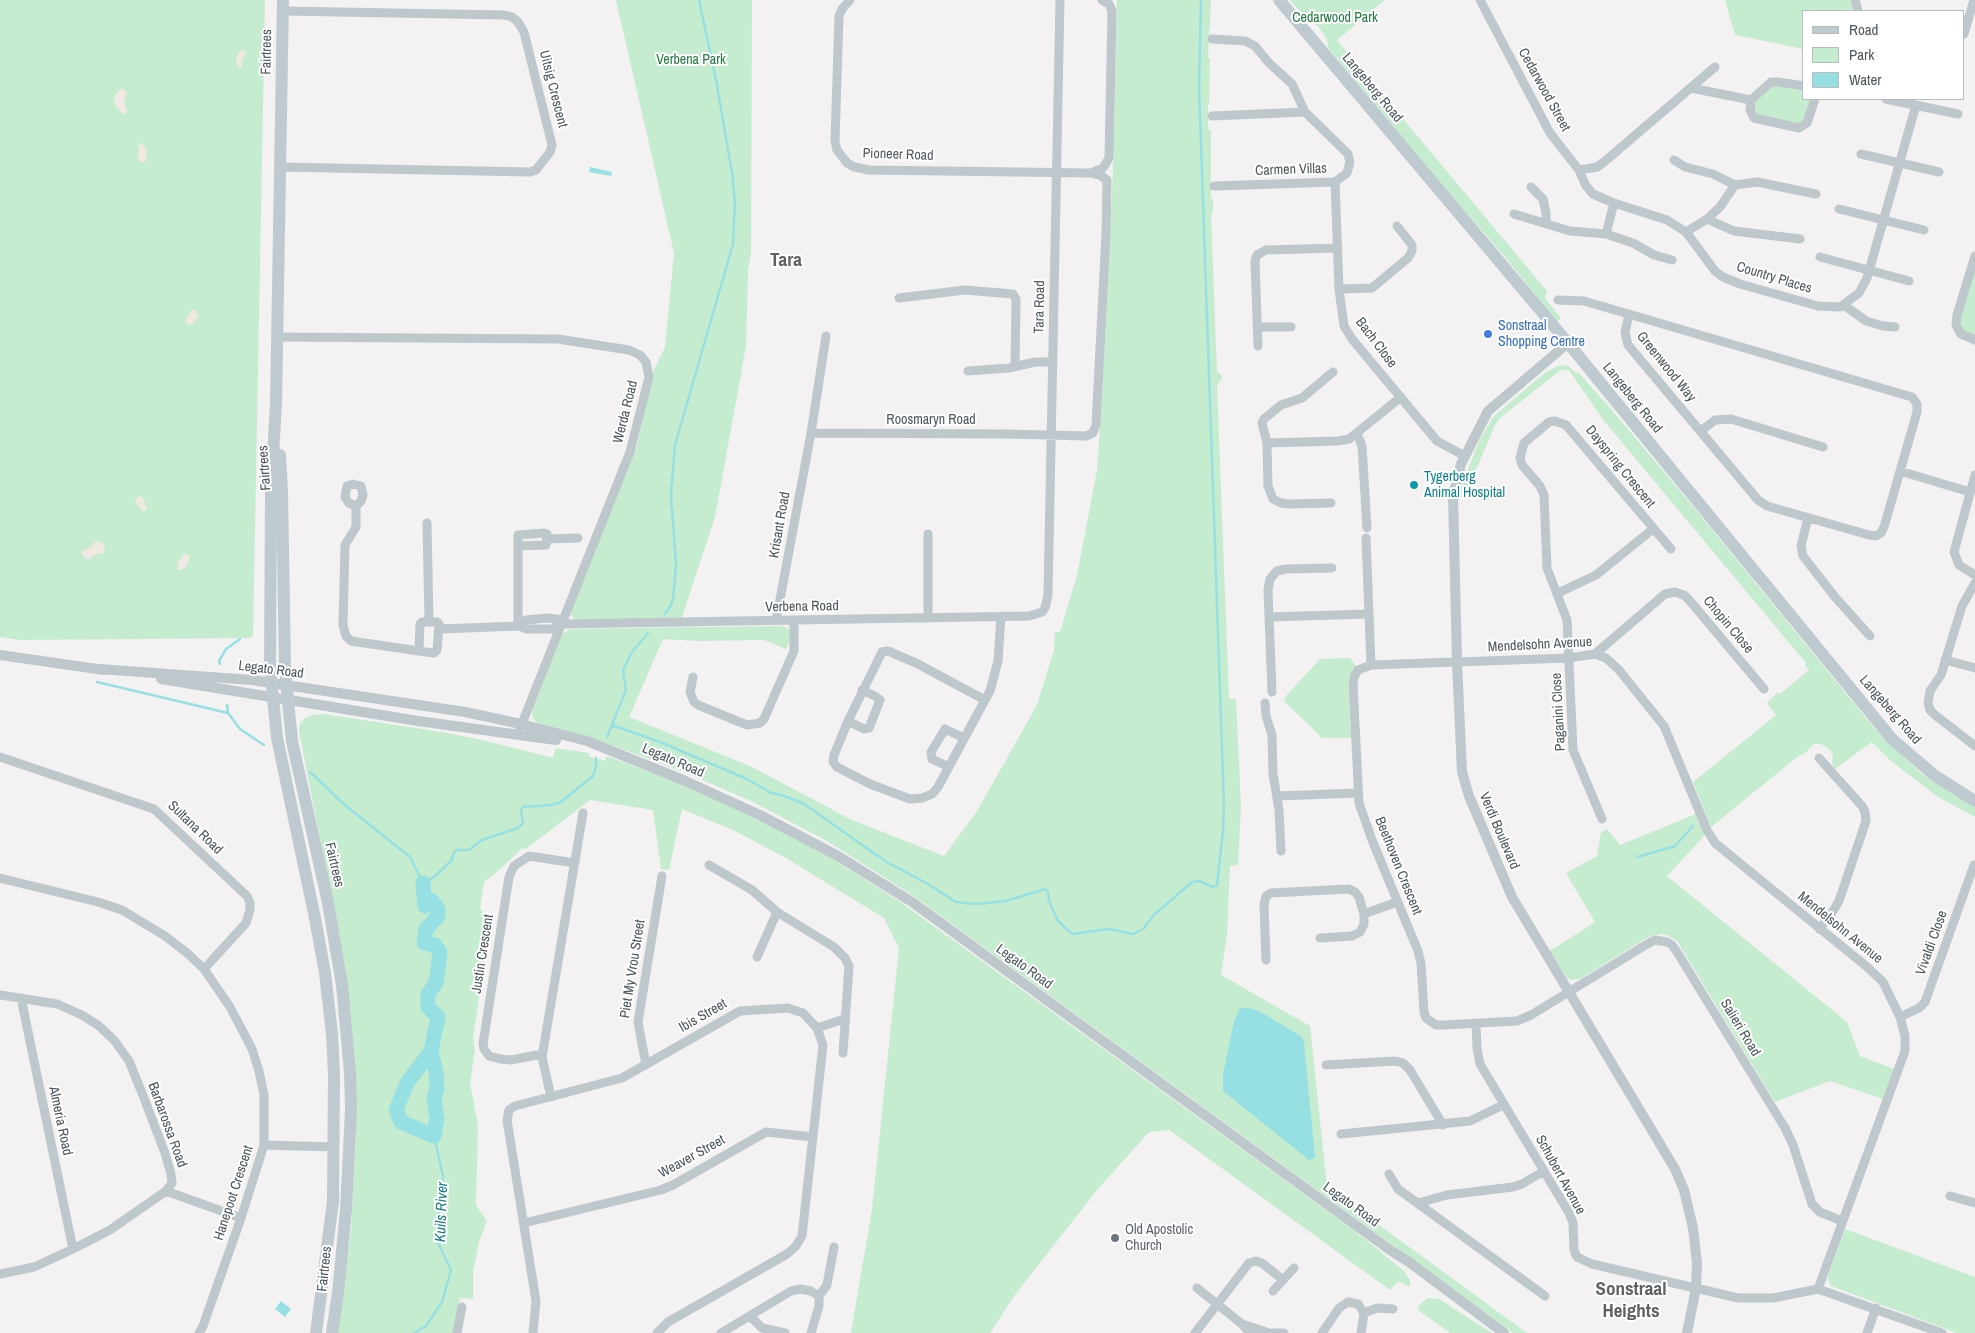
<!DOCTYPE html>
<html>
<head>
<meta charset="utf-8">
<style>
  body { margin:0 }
  #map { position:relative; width:1975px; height:1333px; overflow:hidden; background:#f3f1f1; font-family:"Archivo Narrow",sans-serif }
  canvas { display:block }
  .legend { position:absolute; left:1802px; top:10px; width:162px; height:90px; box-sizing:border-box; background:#fff; border:1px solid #b7bcbe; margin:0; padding:6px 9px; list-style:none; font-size:15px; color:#4b575d }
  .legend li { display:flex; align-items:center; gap:10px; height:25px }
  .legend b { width:25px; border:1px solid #b7bcbe }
</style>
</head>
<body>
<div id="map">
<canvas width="1975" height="1333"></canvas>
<ul class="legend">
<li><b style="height:6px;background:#bfcad0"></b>Road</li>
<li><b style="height:14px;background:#c5ecce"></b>Park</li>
<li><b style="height:14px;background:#96e0e4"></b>Water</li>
</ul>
</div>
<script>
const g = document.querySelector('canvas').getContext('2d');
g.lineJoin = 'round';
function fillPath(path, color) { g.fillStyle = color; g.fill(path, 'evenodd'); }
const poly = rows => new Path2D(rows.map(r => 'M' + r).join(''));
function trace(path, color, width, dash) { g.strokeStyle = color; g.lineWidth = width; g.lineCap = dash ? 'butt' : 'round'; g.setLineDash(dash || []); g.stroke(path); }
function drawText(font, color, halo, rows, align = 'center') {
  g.font = font + ' "Archivo Narrow",sans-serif'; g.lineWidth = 4; g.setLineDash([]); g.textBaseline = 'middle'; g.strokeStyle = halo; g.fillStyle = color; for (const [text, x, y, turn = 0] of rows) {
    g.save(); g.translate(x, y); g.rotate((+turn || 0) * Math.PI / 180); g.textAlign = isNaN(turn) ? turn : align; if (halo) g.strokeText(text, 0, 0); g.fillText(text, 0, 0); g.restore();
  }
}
const green = poly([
  [0,0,265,0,253,635,251,638,19,640,0,637],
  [616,0,752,0,751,253,748,271,746,346,715,517,681,620,574,620,570,612,637,446,653,372,665,347,674,253],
  [1117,0,1211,0,1208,58,1210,58,1209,104,1208,105,1208,130,1211,130,1211,199,1213,199,1213,213,1211,214,1217,371,1223,377,1217,385,1229,699,1236,699,1241,806,1238,865,1230,866,1227,934,1221,975,1310,1026,1327,1187,1527,1333,1513,1333,912,895,827,841,753,802,689,774,617,747,537,723,533,718,532,711,562,634,570,629,783,626,789,629,792,636,786,649,764,640,698,641,663,639,629,717,750,766,852,820,944,856,977,811,1037,705,1054,650,1055,632,1060,632,1077,575,1097,470,1101,416,1113,172],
  [1290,0,1385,0,1337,40,1547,291,1545,298,1561,318,1557,322,1506,258,1442,185,1328,48,1327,39,1317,25,1310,23],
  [1725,0,1850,0,1853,11,1804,11,1804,49,1735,35],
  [1775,84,1804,90,1804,99,1811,99,1805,120,1800,125,1758,117,1753,109,1756,99],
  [1975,269,1975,337,1965,334,1959,323],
  [1560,365,1568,366,1576,373,1579,373,1610,408,1691,504,1870,723,1888,743,1922,774,1975,807,1975,817,1938,797,1891,761,1872,742,1835,769,1832,763,1833,754,1828,748,1821,744,1814,744,1803,755,1801,754,1711,827,1693,782,1776,715,1767,703,1778,692,1780,694,1809,670,1805,665,1806,663,1604,421,1569,370,1561,370,1501,417,1495,425,1466,493,1459,492,1480,439,1494,416,1546,372],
  [1350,658,1356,666,1348,680,1351,738,1322,738,1284,701,1285,697,1320,659],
  [323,714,442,732,482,740,553,758,556,748,589,753,590,757,603,760,604,762,607,756,713,796,811,845,899,901,1355,1231,1404,1271,1410,1281,1410,1287,1398,1281,1390,1290,1169,1130,1149,1132,1097,1190,1014,1296,990,1333,851,1333,872,1209,899,948,884,918,786,858,733,830,682,809,669,870,661,869,653,810,590,800,526,849,522,848,504,866,484,882,480,908,491,923,473,1037,475,1050,470,1083,478,1125,476,1205,487,1221,479,1242,473,1272,473,1299,460,1298,453,1333,337,1333,351,1230,356,1132,345,968,299,731,300,724,305,718,312,715],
  [1696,814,1705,835,1667,876,1847,1022,1860,1056,1894,1069,1883,1099,1830,1081,1775,1102,1677,941,1667,935,1661,934,1650,936,1580,979,1572,980,1567,978,1550,951,1595,922,1566,873,1597,856,1601,832,1607,829,1620,845],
  [1845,1229,1975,1277,1975,1333,1957,1333,1831,1286,1828,1279,1829,1273],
  [1428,1298,1439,1299,1492,1333,1450,1333,1418,1310,1419,1305]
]);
const sand = poly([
  [240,51,244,51,246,54,242,60,242,65,240,68,237,64,236,57],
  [120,89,123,89,127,93,124,103,127,112,124,115,117,108,114,103,115,95],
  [142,143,147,151,146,160,142,163,138,159,139,145],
  [192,310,196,310,199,316,192,324,188,325,185,321,186,319],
  [139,496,142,497,147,508,144,512,141,510,135,501,137,497],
  [96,541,103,543,105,550,104,553,95,555,90,559,84,558,81,552,90,547],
  [186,553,190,557,186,567,182,570,178,570,177,564,182,556]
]);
const water = poly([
  [590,167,612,172,611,176,589,172],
  [1240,1008,1249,1008,1259,1011,1302,1037,1304,1043,1315,1158,1309,1160,1223,1091,1223,1075,1234,1021],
  [281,1301,291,1309,285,1317,275,1309]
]);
const stream = poly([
  [665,614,671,605,673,599,676,565,671,495,675,445,733,244,735,202,732,173,716,80,699,0],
  [220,664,219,661,226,649,240,639],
  [97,682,228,713,240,729,264,745],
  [227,705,228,713],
  [611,727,615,726,660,742,747,779,771,793,782,795,804,804,885,861,928,884,956,902,976,904,1006,901,1045,889,1048,892,1049,901,1058,921,1072,934,1109,929,1133,934,1143,929,1154,915,1192,882,1199,881,1213,887,1217,885,1223,831,1224,806,1199,87,1201,0],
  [607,737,626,690,623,670,632,652,648,633],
  [310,772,346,806,410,857,423,883,434,877,452,860,453,854,457,850,469,850,482,840,518,828,523,823,521,810,523,807,552,805,561,802,593,776,596,766,596,758],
  [1637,857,1675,846,1693,826],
  [414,1333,426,1326,442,1302,451,1270,438,1243,438,1227,443,1176,434,1136]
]);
const river = poly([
  [423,883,425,906,432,901,438,909,438,916,426,929,424,943,435,945,440,952,436,983,428,994,428,1007,438,1017,431,1051,407,1083,396,1110,401,1122,434,1136,437,1118,434,1099,437,1088,436,1072,431,1051]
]);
const minor = poly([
  [1480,0,1550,133,1579,170,1597,167,1604,162,1715,67],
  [1855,0,1858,11],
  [1964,34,1974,0],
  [1212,39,1245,41,1255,46,1269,63,1292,84,1305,112,1343,149,1348,154,1350,162,1347,173,1335,182,1214,186],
  [1691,88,1751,100,1750,110,1754,118,1799,128,1807,123,1815,99],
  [1886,99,1958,114],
  [1751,100,1771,82,1778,82,1804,86],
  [1212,116,1305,112],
  [1861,154,1939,172],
  [1674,160,1685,167,1713,174,1735,185],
  [280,167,530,172,536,170,550,152,552,145,524,32,518,22,512,17,504,15,283,11],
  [1579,170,1586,186,1593,194,1614,203,1667,220,1686,232,1715,271,1723,277,1740,284,1818,306,1840,307,1859,293,1867,278,1916,105],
  [1091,173,1103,168,1109,158,1112,11,1109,4,1102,0],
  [1335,182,1339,289,1344,326,1352,339,1437,441,1465,456],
  [1531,187,1543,199,1546,213,1546,223],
  [1839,209,1924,230],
  [1514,214,1570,231,1606,234,1633,243,1654,255,1672,260],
  [1707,219,1734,231,1800,239],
  [1686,232,1707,219,1720,207,1735,185,1757,182,1816,194],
  [1606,234,1614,203],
  [1975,256,1957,315,1956,325,1961,334,1975,340],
  [1820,257,1909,281],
  [1339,289,1372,288,1408,258,1412,251,1412,245,1397,226],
  [899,298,965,290,1013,294,1016,299,1015,367],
  [1558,300,1584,301,1912,397,1917,404,1917,412,1884,527,1881,533,1876,536,1869,535,1767,506,1758,500,1628,345,1625,333,1629,314],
  [1844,305,1866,321,1883,326,1895,327],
  [1258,327,1291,327],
  [277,337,558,339,629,350,640,355,646,362,649,377,630,452,519,731],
  [1258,346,1255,261,1257,255,1266,250,1338,248],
  [968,371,1009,368,1035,362,1052,362],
  [1701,431,1715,420,1731,419,1823,447],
  [811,433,1007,434,1086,436,1093,433,1096,425,1106,234,1107,180,1100,175,1091,173,869,170,854,167,847,163,837,150,835,141,839,16,842,9,850,0],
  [1357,434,1362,446,1367,528],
  [1267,443,1337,441,1349,439,1401,397],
  [1900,471,1970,492],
  [1975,475,1954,552,1959,565,1975,575],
  [1331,503,1288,504,1281,503,1273,499,1268,486,1267,443,1262,423,1264,419,1281,405,1302,398,1333,372],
  [356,506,349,503,345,497,347,486,353,484,361,486,363,495,361,501,356,506,356,527,345,545,343,625,346,636,351,641,419,651,434,653,437,650,439,624,437,622,422,622,420,624,419,651],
  [1808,518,1801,546,1803,556,1835,597,1870,636],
  [427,523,429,622],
  [928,534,928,618],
  [1366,538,1371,665],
  [547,539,578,538],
  [1975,583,1962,606,1941,675,1930,691,1928,703,1930,710,1935,715,1975,746],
  [1558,593,1596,575,1653,529],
  [1269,617,1369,614],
  [776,621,811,433,826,336],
  [562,624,1029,616,1042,612,1045,608,1048,595,1060,0],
  [518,626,518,535,544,533,547,534,546,545,518,546],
  [520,626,526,620,547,618,557,619,562,624],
  [439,629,520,626,526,629,552,629,562,624],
  [1595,654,1665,594,1675,592,1684,595,1690,601,1764,689],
  [1945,660,1975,668],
  [693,677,690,692,694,702,698,705,747,725,760,723,764,719,794,651,794,621],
  [1272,692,1268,590,1270,579,1277,571,1286,569,1332,568],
  [985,700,916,663,888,651,882,652,848,721,834,755,833,762,837,767,870,784,910,799,922,798,932,794,938,787,985,700,990,691,998,661,1001,616],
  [1265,703,1266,716,1272,735,1273,774,1279,810,1281,851],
  [848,721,864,729,869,728,880,700,875,696,862,690],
  [0,757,154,809,247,896,250,903,250,910,246,923,204,969],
  [1819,758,1862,806,1865,812,1866,821,1839,901,1830,916,1819,929],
  [949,767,932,759,931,752,945,729,964,738],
  [1277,796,1358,793],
  [1602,819,1573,750,1567,620,1547,568,1544,495,1540,486,1522,465,1520,458,1524,443,1549,422,1555,421,1566,425,1671,549],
  [709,865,752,890,777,912,834,947,845,958,849,966,843,1053],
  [0,878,98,902,122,910,165,936,187,953,204,969,230,1007,252,1049,259,1071,264,1095,264,1145,241,1218,203,1326,199,1333],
  [1364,914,1397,902],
  [757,957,777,912],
  [1266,960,1264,905,1266,896,1271,893,1349,889,1355,892,1359,897,1364,914,1364,924,1360,932,1352,936,1320,938],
  [0,995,57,1004,82,1015,99,1026,114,1040,129,1061,142,1093,165,1153,171,1174,172,1183,166,1191,110,1230,73,1249,34,1267,0,1274],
  [21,998,73,1249],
  [1900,1017,1919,1008,1925,1002,1974,865],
  [1476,1025,1477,1048,1480,1064,1569,1213,1573,1223,1574,1250,1577,1257,1592,1264,1738,1298,1773,1298,1818,1289],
  [817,1028,844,1019],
  [542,1057,537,1055,511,1060,500,1059,489,1056,484,1049,483,1044,509,877,514,866,529,856,575,863],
  [646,1065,638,1022,662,876],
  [1326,1065,1395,1061,1403,1063,1410,1070,1443,1125],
  [551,1097,542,1057,583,813],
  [1341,1134,1470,1121,1503,1105],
  [264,1145,334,1147],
  [1389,1174,1398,1189,1545,1296],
  [166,1191,241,1218],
  [1950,1196,1975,1203],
  [1418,1203,1447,1195,1513,1187,1522,1184,1544,1171],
  [524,1223,661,1190,673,1185,766,1132,813,1137],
  [1197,1288,1242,1324,1250,1333],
  [1818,1289,1905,1051,1905,1036,1900,1017,1883,982,1866,966,1715,843,1707,830,1664,726,1619,670,1606,658,1595,654,1569,658,1371,665,1358,670,1354,677,1353,684,1359,803,1372,840,1418,951,1421,963,1424,1012,1426,1018,1436,1025,1444,1025,1517,1021,1531,1015,1649,943,1655,940,1667,942,1672,945,1677,952,1785,1128,1793,1145,1812,1204,1820,1212,1842,1221],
  [1818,1289,1942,1333],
  [1273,1291,1294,1268],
  [819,1296,827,1285,834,1247],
  [1364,1313,1377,1308,1393,1309],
  [750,1316,762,1328,785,1333],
  [1245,1325,1269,1333],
  [457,1333,462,1307],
  [533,1333,536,1301,507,1120,509,1110,515,1106,622,1078,740,1011,788,1008,803,1013,817,1028,823,1045,802,1236,796,1246,787,1254,668,1322,657,1333],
  [721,1333,791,1291,800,1289,811,1291,819,1296,819,1306,811,1333],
  [1195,1333,1249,1263,1256,1261,1262,1263,1283,1280],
  [1272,1333,1284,1333],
  [1322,1333,1339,1308,1348,1302,1358,1304,1364,1313,1361,1333],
  [1867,1333,1876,1308]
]);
const tertiary = poly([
  [1568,343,1488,411,1461,464,1453,496,1457,662,1462,772,1469,796,1512,897,1675,1169,1684,1190,1693,1228,1697,1263,1696,1288,1687,1333],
  [0,655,104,670],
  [99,669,252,680,465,712,521,724,587,741,683,780,760,815,838,856,912,902,1390,1250,1409,1262,1504,1333],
  [161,679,418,721,556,740]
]);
const secondary = poly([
  [283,0,276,404,271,490,270,667,277,738,315,918,325,973,332,1034,334,1074,333,1201,316,1333],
  [1279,0,1568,343,1892,739,1934,775,1975,801],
  [280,455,282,491,285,668,288,701,292,741,328,903,342,985,350,1073,351,1110,346,1210,338,1293,332,1333]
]);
const markers = [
  [1488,334,5,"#3f7fe0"],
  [1414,485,5,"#0f9aa8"],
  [1115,1238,5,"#6b7280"]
];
const parkNames = [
  ["Cedarwood Park",1335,18],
  ["Verbena Park",691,60]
];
const streetNames = [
  ["Fairtrees",267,52,-89],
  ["Langeberg Road",1372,88,50],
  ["Uitsig Crescent",553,89,76],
  ["Cedarwood Street",1544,90,61],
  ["Pioneer Road",898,155,2],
  ["Carmen Villas",1291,170,-2],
  ["Country Places",1774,278,17],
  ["Tara Road",1040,307,-89],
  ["Bach Close",1376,343,53],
  ["Greenwood Way",1666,367,51],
  ["Langeberg Road",1632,398,51],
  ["Werda Road",626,412,-76],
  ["Roosmaryn Road",931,420],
  ["Dayspring Crescent",1620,467,51],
  ["Fairtrees",265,468,-94],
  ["Krisant Road",780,525,-80],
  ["Verbena Road",802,607,-1],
  ["Chopin Close",1728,625,50],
  ["Mendelsohn Avenue",1540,645,-3],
  ["Legato Road",271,670,7],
  ["Langeberg Road",1890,710,49],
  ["Paganini Close",1559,712,-93],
  ["Legato Road",673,761,23],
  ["Sultana Road",195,828,44],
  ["Verdi Boulevard",1499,831,67],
  ["Fairtrees",334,865,77],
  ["Beethoven Crescent",1398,866,68],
  ["Mendelsohn Avenue",1840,928,39],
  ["Vivaldi Close",1932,943,-70],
  ["Justin Crescent",483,954,-81],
  ["Legato Road",1024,967,36],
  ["Piet My Vrou Street",633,969,-81],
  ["Ibis Street",703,1016,-30],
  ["Salieri Road",1740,1028,59],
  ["Almeria Road",60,1121,78],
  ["Barbarossa Road",167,1125,70],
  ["Weaver Street",692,1157,-29],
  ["Schubert Avenue",1560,1175,61],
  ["Hanepoot Crescent",234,1193,-72],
  ["Legato Road",1351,1205,36],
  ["Fairtrees",325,1269,-84]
];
const shopNames = [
  ["Sonstraal",1498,326],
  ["Shopping Centre",1498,342]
];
const cultureNames = [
  ["Tygerberg",1424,477],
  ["Animal Hospital",1424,493]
];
const worshipNames = [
  ["Old Apostolic",1125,1230],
  ["Church",1125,1246]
];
const waterNames = [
  ["Kuils River",442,1212,-88]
];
const districtNames = [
  ["Tara",786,261],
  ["Sonstraal",1631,1290],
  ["Heights",1631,1312]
];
fillPath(green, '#c5ecce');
fillPath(sand, '#efe9e1');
fillPath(water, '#96e0e4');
trace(stream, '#96e0e4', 2.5);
trace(river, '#96e0e4', 15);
trace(minor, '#bec7cc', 9);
trace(tertiary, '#bec7cc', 10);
trace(secondary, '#bfcad0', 12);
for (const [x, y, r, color] of markers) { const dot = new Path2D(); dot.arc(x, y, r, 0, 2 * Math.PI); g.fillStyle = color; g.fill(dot); trace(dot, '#fff', 2); }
drawText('14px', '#21793f', '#fff', parkNames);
drawText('14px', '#4b575d', '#fff', streetNames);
drawText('14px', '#366cbe', '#fff', shopNames, 'left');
drawText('14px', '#0d838f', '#fff', cultureNames, 'left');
drawText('14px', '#5b616d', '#fff', worshipNames, 'left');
drawText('italic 15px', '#187d83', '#fff', waterNames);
drawText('bold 19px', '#5e6265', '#fff', districtNames);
</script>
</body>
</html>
